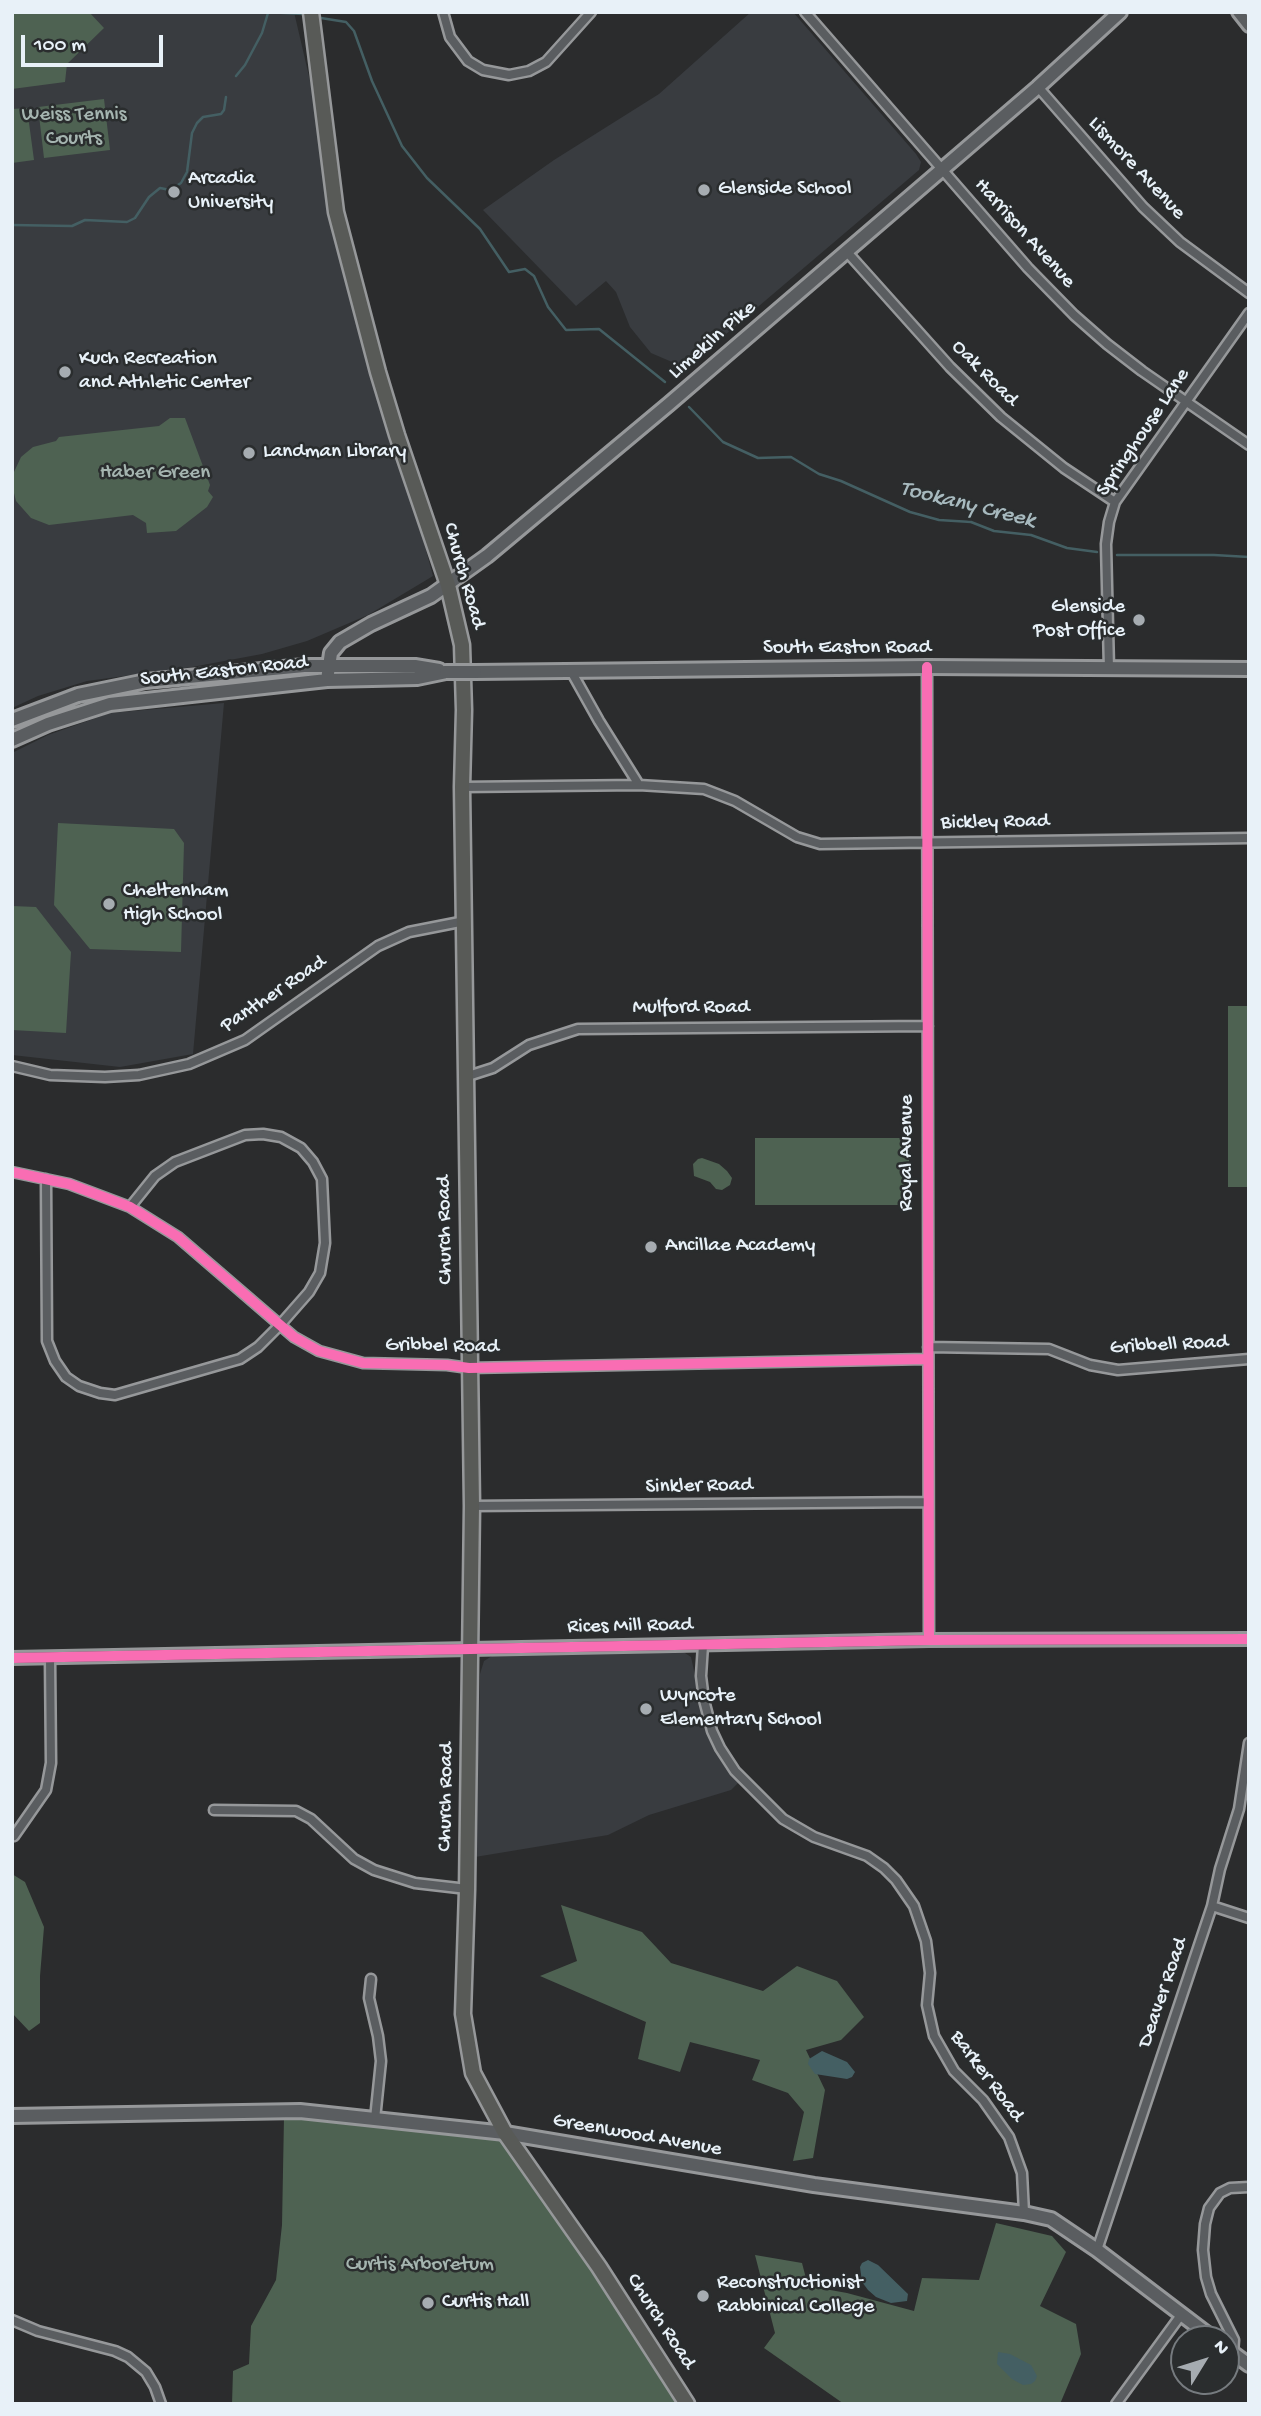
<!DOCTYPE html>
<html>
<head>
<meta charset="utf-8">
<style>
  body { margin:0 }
  #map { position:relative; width:1261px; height:2416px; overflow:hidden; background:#2b2c2d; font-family:"Gochi Hand",sans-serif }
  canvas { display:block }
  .frame { position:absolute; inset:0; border:14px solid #e8f1f8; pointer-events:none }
  .north { position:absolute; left:1170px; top:2325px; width:70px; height:70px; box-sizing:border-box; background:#2a2d2e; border:2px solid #767b7f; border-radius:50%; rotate:52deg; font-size:19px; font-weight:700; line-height:28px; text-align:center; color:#e8f1f8 }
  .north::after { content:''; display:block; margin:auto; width:24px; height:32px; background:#a6acb1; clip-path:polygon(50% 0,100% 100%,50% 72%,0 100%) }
  .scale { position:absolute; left:21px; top:35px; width:142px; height:32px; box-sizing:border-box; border:4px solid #e8f1f8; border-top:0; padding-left:9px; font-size:21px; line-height:24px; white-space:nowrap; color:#e8f1f8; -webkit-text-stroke:5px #2a2d2e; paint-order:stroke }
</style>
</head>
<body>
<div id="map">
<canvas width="1261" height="2416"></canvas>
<div class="frame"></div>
<div class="north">N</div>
<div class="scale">100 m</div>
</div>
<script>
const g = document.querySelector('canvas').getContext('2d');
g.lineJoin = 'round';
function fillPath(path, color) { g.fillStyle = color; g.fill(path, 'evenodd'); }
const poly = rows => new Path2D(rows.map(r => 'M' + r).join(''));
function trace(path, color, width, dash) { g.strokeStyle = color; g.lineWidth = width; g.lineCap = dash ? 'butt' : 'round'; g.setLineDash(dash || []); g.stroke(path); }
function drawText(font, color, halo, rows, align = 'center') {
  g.font = font + ' "Gochi Hand",sans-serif'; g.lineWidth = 5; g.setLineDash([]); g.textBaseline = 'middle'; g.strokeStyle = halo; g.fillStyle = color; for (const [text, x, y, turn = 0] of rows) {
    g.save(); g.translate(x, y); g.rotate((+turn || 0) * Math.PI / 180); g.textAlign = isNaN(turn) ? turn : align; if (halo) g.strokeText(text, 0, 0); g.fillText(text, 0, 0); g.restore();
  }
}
const built = poly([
  [12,12,294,12,378,372,433,576,368,615,307,641,262,654,192,667,87,681,38,696,12,708],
  [751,12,793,12,916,154,921,162,919,170,686,368,651,353,630,327,616,292,606,281,576,306,483,210,554,160,659,94],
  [224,703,193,1054,120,1067,12,1055,12,753,48,735,110,713],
  [682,1651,691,1657,706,1725,726,1769,739,1782,731,1790,649,1815,608,1835,475,1857,480,1674,484,1661,492,1656]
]);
const green = poly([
  [12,12,89,12,104,28,67,64,65,82,12,89],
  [104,99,110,150,44,158,38,107],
  [27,108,34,160,12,163,12,109],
  [170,418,185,418,210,485,208,491,213,497,207,507,176,531,147,533,146,523,133,515,49,525,31,518,16,501,12,485,14,472,21,457,33,447,56,441,59,437,159,426],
  [58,823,174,829,184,843,181,952,90,949,54,905],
  [12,906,36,907,71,952,66,1033,12,1030],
  [1228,1006,1249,1006,1249,1187,1228,1187],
  [755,1138,909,1138,909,1205,755,1205],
  [702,1158,719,1164,727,1171,732,1178,730,1185,722,1190,716,1189,710,1182,694,1176,693,1164,698,1159],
  [12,1874,25,1882,44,1927,40,1976,40,2023,29,2031,12,2013],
  [561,1905,642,1932,671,1963,763,1991,797,1966,837,1981,864,2017,841,2040,806,2050,825,2090,813,2158,793,2161,804,2112,788,2093,752,2080,760,2060,690,2042,680,2072,638,2059,646,2022,540,1976,577,1961],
  [284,2117,495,2138,503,2144,597,2279,679,2404,232,2404,233,2371,249,2364,251,2326,276,2280,282,2225],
  [996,2223,1052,2236,1066,2252,1040,2306,1076,2324,1081,2354,1060,2404,844,2404,764,2348,775,2333,755,2255,802,2263,808,2286,847,2293,914,2311,922,2278,979,2280]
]);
const water = poly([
  [822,2051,847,2062,855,2072,852,2077,847,2079,815,2074,808,2064,809,2059],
  [868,2260,878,2265,908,2294,907,2301,891,2303,876,2297,868,2290,862,2282,860,2267,862,2263],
  [998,2352,1010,2354,1031,2365,1037,2376,1035,2381,1031,2384,1023,2385,1012,2379,997,2364]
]);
const stream = poly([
  [267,12,303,14],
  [321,18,346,22,354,31,372,81,402,146,427,178,480,229,509,272,525,269,534,276,548,307,566,330,599,329,665,382],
  [236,76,245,65,262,33,268,13],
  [12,225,72,226,85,220,127,222,135,218,149,197,160,188,170,190,181,183,187,172,192,133,197,123,203,117,221,114,224,110,226,97],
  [689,407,723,442,758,458,791,457,819,474,841,481,910,512,939,520,971,522,994,531,1031,535,1067,548,1097,552],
  [1117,555,1214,555,1249,557]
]);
const minor = poly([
  [443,12,450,37,468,61,483,70,509,75,529,71,546,62,591,12],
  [805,12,1028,268,1074,315,1107,344,1142,371,1249,445],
  [1038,87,1143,207,1180,242,1249,293],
  [847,252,950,367,1001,417,1064,468,1115,502],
  [927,667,929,1640],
  [1109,669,1106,544,1109,522,1115,502,1249,313],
  [571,671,599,721,639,785],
  [462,787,639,785,704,789,735,801,797,837,820,844,1249,838],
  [12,1066,50,1075,105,1077,139,1075,189,1064,245,1040,378,946,409,932,465,921],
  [465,1077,493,1068,529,1045,578,1029,928,1026],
  [12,1172,69,1184,130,1207,178,1237,294,1337,319,1351,363,1363,447,1365,469,1368,927,1359],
  [46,1179,47,1341,55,1361,66,1377,79,1386,100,1393,115,1395,240,1359,258,1347,280,1325,309,1292,320,1273,325,1243,322,1179,313,1162,301,1148,281,1137,263,1134,245,1135,175,1162,155,1176,130,1207],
  [928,1347,1049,1349,1090,1365,1118,1370,1249,1359],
  [472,1506,927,1502],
  [703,1645,701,1676,704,1700,712,1731,720,1748,735,1771,783,1819,814,1837,867,1856,884,1868,896,1880,914,1906,926,1941,930,1973,927,2005,934,2036,954,2071,983,2100,1009,2137,1022,2173,1024,2213],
  [214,1810,296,1811,311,1819,354,1859,374,1870,415,1883,467,1889],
  [14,1836,46,1790,51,1763,50,1658],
  [1212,1906,1249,1918],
  [371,1979,369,1998,378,2036,381,2061,375,2119],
  [1097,2250,1212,1906,1220,1869,1239,1809,1249,1743],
  [12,2320,38,2331,115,2351,128,2357,146,2372,155,2387,161,2404],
  [1233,2353,1234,2340,1211,2294,1206,2277,1203,2250,1205,2224,1209,2208,1220,2193,1230,2188,1249,2187],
  [1116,2404,1181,2315]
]);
const tertiary = poly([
  [1238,12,1249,26],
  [12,1658,929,1640,1249,1639]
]);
const secondary = poly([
  [475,672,927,667,1249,669],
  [327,680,331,653,340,642,371,624,431,596,487,556,669,404,1038,87,1120,12],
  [12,720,78,695,146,681,304,666,415,666,439,670],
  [12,740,48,724,110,704,327,680,417,678,446,672],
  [12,2116,300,2111,505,2133,814,2185,1024,2213,1051,2219,1097,2250,1214,2339],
  [1226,2348,1249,2365]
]);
const primary = poly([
  [311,12,336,212,378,372,397,435,448,585,462,645,464,710,462,787,472,1506,467,1890,463,2014,473,2073,505,2133,599,2267,687,2404]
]);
const secondaryBridge = poly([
  [446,672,475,672]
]);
const cycleway = poly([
  [927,667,929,1640],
  [12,1172,69,1184,130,1207,178,1237,294,1337,319,1351,363,1363,447,1365,469,1368,927,1359],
  [12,1658,929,1640,1249,1639]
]);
const markers = [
  [704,190,7,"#a6acb1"],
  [174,192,7,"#a6acb1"],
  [65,372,7,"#a6acb1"],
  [249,453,7,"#a6acb1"],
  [1139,620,7,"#a6acb1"],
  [109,904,7,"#a6acb1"],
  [651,1247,7,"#a6acb1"],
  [646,1709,7,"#a6acb1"],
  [703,2296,7,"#a6acb1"],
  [428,2303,7,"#a6acb1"]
];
const parkNames = [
  ["Weiss Tennis",74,116],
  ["Courts",74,140],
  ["Haber Green",155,474],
  ["Curtis Arboretum",420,2266]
];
const streetNames = [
  ["Lismore Avenue",1136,169,47],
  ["Harrison Avenue",1024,234,48],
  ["Limekiln Pike",713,341,-41],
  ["Oak Road",984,374,45],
  ["Springhouse Lane",1144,433,-56],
  ["Church Road",463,576,74],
  ["South Easton Road",847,649],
  ["South Easton Road",224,672,-6],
  ["Bickley Road",995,823,-1],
  ["Panther Road",274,995,-34],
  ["Mulford Road",691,1009],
  ["Royal Avenue",908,1153,-90],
  ["Church Road",446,1230,-91],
  ["Gribbell Road",1169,1346,-3],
  ["Gribbel Road",442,1347,1],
  ["Sinkler Road",699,1487,-1],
  ["Rices Mill Road",630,1627,-1],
  ["Church Road",447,1797,-89],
  ["Deaver Road",1164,1993,-71],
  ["Barker Road",986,2077,53],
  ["Greenwood Avenue",637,2136,10],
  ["Church Road",660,2322,57]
];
const poiNames = [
  ["Arcadia",188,180],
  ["University",188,204],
  ["Glenside School",718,190],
  ["Kuch Recreation",79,360],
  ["and Athletic Center",79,384],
  ["Landman Library",263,453],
  ["Glenside",1125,608,"right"],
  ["Post Office",1125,632,"right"],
  ["Cheltenham",123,892],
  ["High School",123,916],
  ["Ancillae Academy",665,1247],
  ["Wyncote",660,1697],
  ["Elementary School",660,1721],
  ["Reconstructionist",717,2284],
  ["Rabbinical College",717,2308],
  ["Curtis Hall",442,2303]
];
const waterNames = [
  ["Tookany Creek",967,506,14]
];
fillPath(built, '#393c40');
fillPath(green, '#4e6252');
fillPath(water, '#445f63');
trace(stream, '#445f63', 2.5);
trace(minor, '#96989a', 13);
trace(tertiary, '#96989a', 16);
trace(secondary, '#96989a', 18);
trace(primary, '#96989a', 19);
trace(minor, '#5a5d60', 8);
trace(tertiary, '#5a5d60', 10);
trace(secondary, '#5a5d60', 12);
trace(primary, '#585a57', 14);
trace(secondaryBridge, '#96989a', 18, []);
trace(secondaryBridge, '#5a5d60', 12);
trace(cycleway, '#f96db3', 10);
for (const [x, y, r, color] of markers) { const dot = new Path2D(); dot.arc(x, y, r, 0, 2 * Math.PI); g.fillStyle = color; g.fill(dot); trace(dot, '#2a2d2e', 2.5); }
drawText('21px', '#a5b5b0', '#2a2d2e', parkNames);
drawText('21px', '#e8f1f8', '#2a2d2e', streetNames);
drawText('21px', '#e8f1f8', '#2a2d2e', poiNames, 'left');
drawText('italic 23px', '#a7b9be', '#2a2d2e', waterNames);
</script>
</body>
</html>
